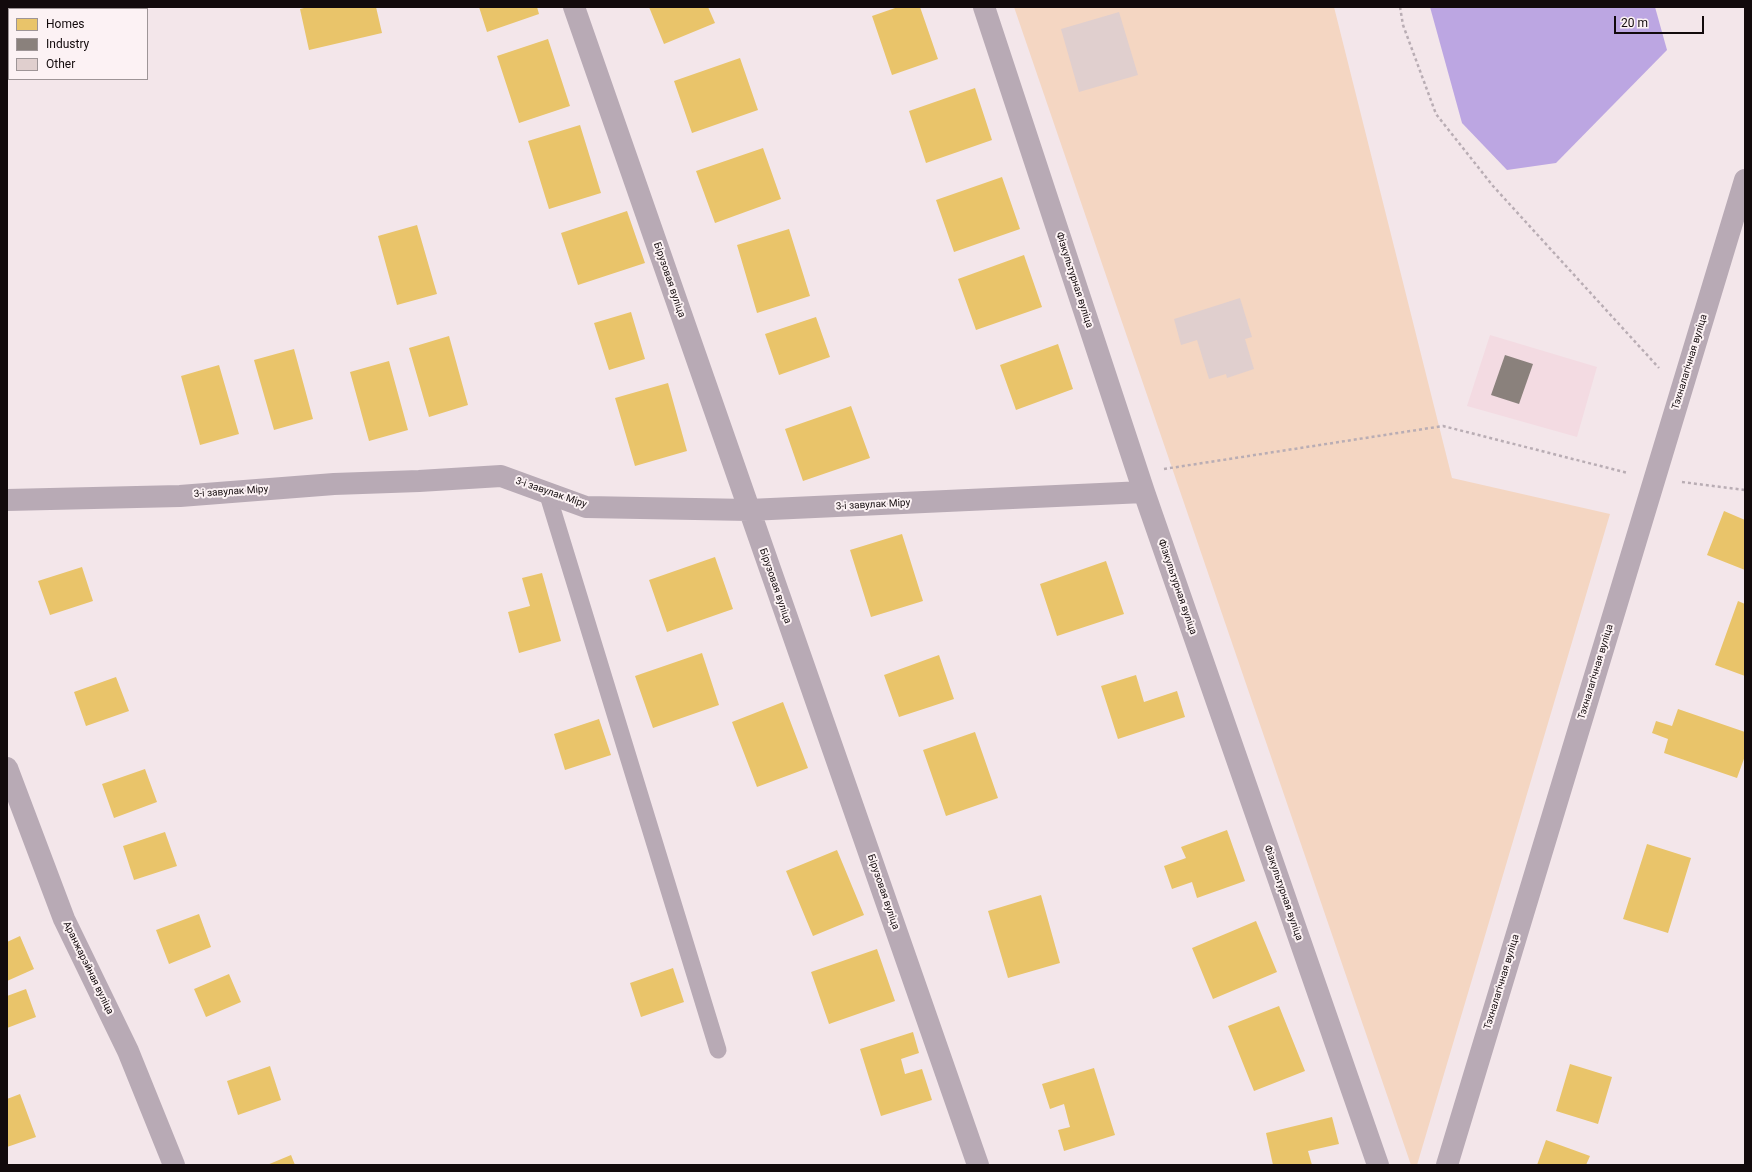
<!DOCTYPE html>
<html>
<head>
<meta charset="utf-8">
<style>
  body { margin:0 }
  #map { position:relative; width:1752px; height:1172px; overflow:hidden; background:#f3e6ea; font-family:Roboto,sans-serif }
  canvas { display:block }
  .frame { position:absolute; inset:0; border:8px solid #120a0c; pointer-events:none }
  .legend { position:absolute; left:8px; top:8px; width:140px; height:72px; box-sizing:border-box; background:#fcf2f4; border:1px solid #9e9597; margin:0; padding:5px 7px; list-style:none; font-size:12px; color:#120a0c }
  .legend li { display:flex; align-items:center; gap:8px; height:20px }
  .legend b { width:20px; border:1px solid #9e9597 }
  .scale { position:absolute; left:1614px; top:16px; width:90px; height:18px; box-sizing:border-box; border:2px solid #120a0c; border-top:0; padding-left:5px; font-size:12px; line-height:14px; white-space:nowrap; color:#120a0c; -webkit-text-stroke:3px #fcf2f4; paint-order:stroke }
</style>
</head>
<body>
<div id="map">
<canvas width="1752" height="1172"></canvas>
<div class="frame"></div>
<ul class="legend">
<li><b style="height:11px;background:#e9c46a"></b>Homes</li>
<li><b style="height:11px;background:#8a817c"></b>Industry</li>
<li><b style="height:11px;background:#e0cfce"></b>Other</li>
</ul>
<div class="scale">20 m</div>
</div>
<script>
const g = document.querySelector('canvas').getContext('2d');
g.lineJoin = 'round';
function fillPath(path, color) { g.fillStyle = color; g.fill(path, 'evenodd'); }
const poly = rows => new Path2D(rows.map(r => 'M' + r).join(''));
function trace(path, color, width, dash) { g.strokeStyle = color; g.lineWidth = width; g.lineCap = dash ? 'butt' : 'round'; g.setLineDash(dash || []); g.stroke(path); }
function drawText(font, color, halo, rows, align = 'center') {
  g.font = font + ' Roboto,sans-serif'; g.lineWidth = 4; g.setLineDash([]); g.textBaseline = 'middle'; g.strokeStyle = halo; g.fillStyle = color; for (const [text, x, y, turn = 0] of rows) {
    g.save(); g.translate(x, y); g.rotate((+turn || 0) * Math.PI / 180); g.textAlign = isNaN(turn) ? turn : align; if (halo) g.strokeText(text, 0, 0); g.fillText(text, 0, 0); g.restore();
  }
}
const built = poly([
  [1490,335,1597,367,1577,437,1467,406]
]);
const green = poly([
  [1014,7,1334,7,1452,478,1610,514,1417,1165,1411,1165]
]);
const water = poly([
  [1430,7,1655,7,1667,50,1556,163,1507,170,1462,123]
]);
const homes = poly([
  [308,7,376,7,382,33,309,50,300,9],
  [479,7,537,7,539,14,487,32],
  [649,7,708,7,715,23,664,44],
  [898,7,920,7,938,59,892,75,872,16],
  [548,39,570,106,519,123,497,56],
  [740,58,758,110,692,133,674,81],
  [975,88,992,140,926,163,909,111],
  [580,125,601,193,549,209,528,141],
  [763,148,781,199,715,223,696,171],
  [1002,177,1020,229,954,252,936,200],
  [627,211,645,263,578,285,561,233],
  [417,225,437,294,397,305,378,236],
  [789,229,810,296,757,313,737,245],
  [1024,255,1042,307,976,330,958,279],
  [631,312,645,359,609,370,594,323],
  [816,317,830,357,779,375,765,334],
  [449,336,468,405,429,417,409,348],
  [1058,344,1073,389,1016,410,1000,365],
  [294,349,313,419,274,430,254,360],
  [389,361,408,430,369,441,350,372],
  [219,365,239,434,200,445,181,376],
  [668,383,687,451,635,466,615,398],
  [851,406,870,458,803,481,785,429],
  [1724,511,1745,520,1745,570,1707,555],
  [902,534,923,601,871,617,850,550],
  [715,557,733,609,667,632,649,580],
  [1106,561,1124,614,1057,636,1040,584],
  [82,567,93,601,50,615,38,581],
  [542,573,561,641,519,653,508,612,530,606,522,578],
  [1738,601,1745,604,1745,676,1715,665],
  [702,653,719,705,653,728,635,676],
  [939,655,954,699,899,717,884,675],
  [1136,675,1144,702,1177,691,1185,717,1118,739,1101,686],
  [116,677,129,711,86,726,74,692],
  [783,702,808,768,757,787,732,722],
  [1678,709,1745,732,1745,756,1737,778,1664,753,1668,739,1652,733,1656,721,1672,726],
  [599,719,611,755,565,770,554,734],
  [975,732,998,798,946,816,923,750],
  [145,769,157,802,114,818,102,784],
  [1227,830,1245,881,1197,898,1192,882,1172,889,1164,866,1186,858,1181,847],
  [165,832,177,866,134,880,123,846],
  [1647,844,1691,858,1668,933,1623,919],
  [837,850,864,915,813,936,786,871],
  [1041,895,1060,963,1008,978,988,911],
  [199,914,211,947,169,964,156,930],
  [1256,921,1277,972,1213,999,1192,948],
  [20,936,34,969,7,981,7,942],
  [877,949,895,1001,829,1024,811,972],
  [673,968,684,1002,641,1017,630,983],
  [229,974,241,1002,206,1017,194,989],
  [26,989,36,1017,7,1028,7,996],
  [1279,1006,1305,1071,1254,1091,1228,1026],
  [913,1032,919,1053,901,1059,905,1074,922,1069,932,1100,881,1116,860,1049],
  [1570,1064,1612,1077,1598,1124,1556,1111],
  [270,1066,281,1100,238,1115,227,1081],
  [1094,1068,1115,1135,1064,1151,1058,1130,1070,1127,1064,1104,1050,1109,1042,1084],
  [20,1094,36,1137,7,1147,7,1099],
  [1332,1117,1339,1144,1308,1151,1312,1165,1273,1165,1266,1133],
  [1546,1140,1590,1156,1586,1165,1537,1165],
  [291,1155,295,1165,267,1165]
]);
const industry = poly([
  [1505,355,1533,364,1519,404,1491,395]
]);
const building = poly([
  [1119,12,1138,75,1079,92,1061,29],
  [1240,298,1252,337,1245,339,1254,369,1227,378,1226,374,1209,379,1197,340,1181,345,1174,319]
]);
const path = poly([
  [1400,7,1403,25,1436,114,1493,186,1659,368],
  [1164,469,1443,426,1628,473],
  [1682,482,1745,490]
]);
const service = poly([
  [547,492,718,1050]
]);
const minor = poly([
  [574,7,978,1165],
  [984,7,1144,492,1378,1165],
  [7,500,180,496,334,484,419,481,501,476,586,507,749,510,1144,492],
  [7,768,64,919,128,1051,174,1165],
  [1447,1165,1745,180]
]);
const streetNames = [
  ["Бірузовая вуліца",669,280,71],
  ["Фізкультурная вуліца",1074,280,72],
  ["Тэхналагічная вуліца",1690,362,-73],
  ["3-і завулак Міру",231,492,-4],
  ["3-і завулак Міру",551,493,19],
  ["3-і завулак Міру",873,505,-3],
  ["Бірузовая вуліца",775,586,71],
  ["Фізкультурная вуліца",1177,587,71],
  ["Тэхналагічная вуліца",1596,672,-73],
  ["Бірузовая вуліца",883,892,71],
  ["Фізкультурная вуліца",1283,893,71],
  ["Аранжарэйная вуліца",88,968,64],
  ["Тэхналагічная вуліца",1502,982,-73]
];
fillPath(built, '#f3dbe2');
fillPath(green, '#f4d6c2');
fillPath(water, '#bca6e2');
fillPath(homes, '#e9c46a');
fillPath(industry, '#8a817c');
fillPath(building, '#e0cfce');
trace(path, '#b9adb4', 2.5, [3, 3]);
trace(service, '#b8aab5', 17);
trace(minor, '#b8aab5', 22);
drawText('10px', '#120a0c', '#fcf2f4', streetNames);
</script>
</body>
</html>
